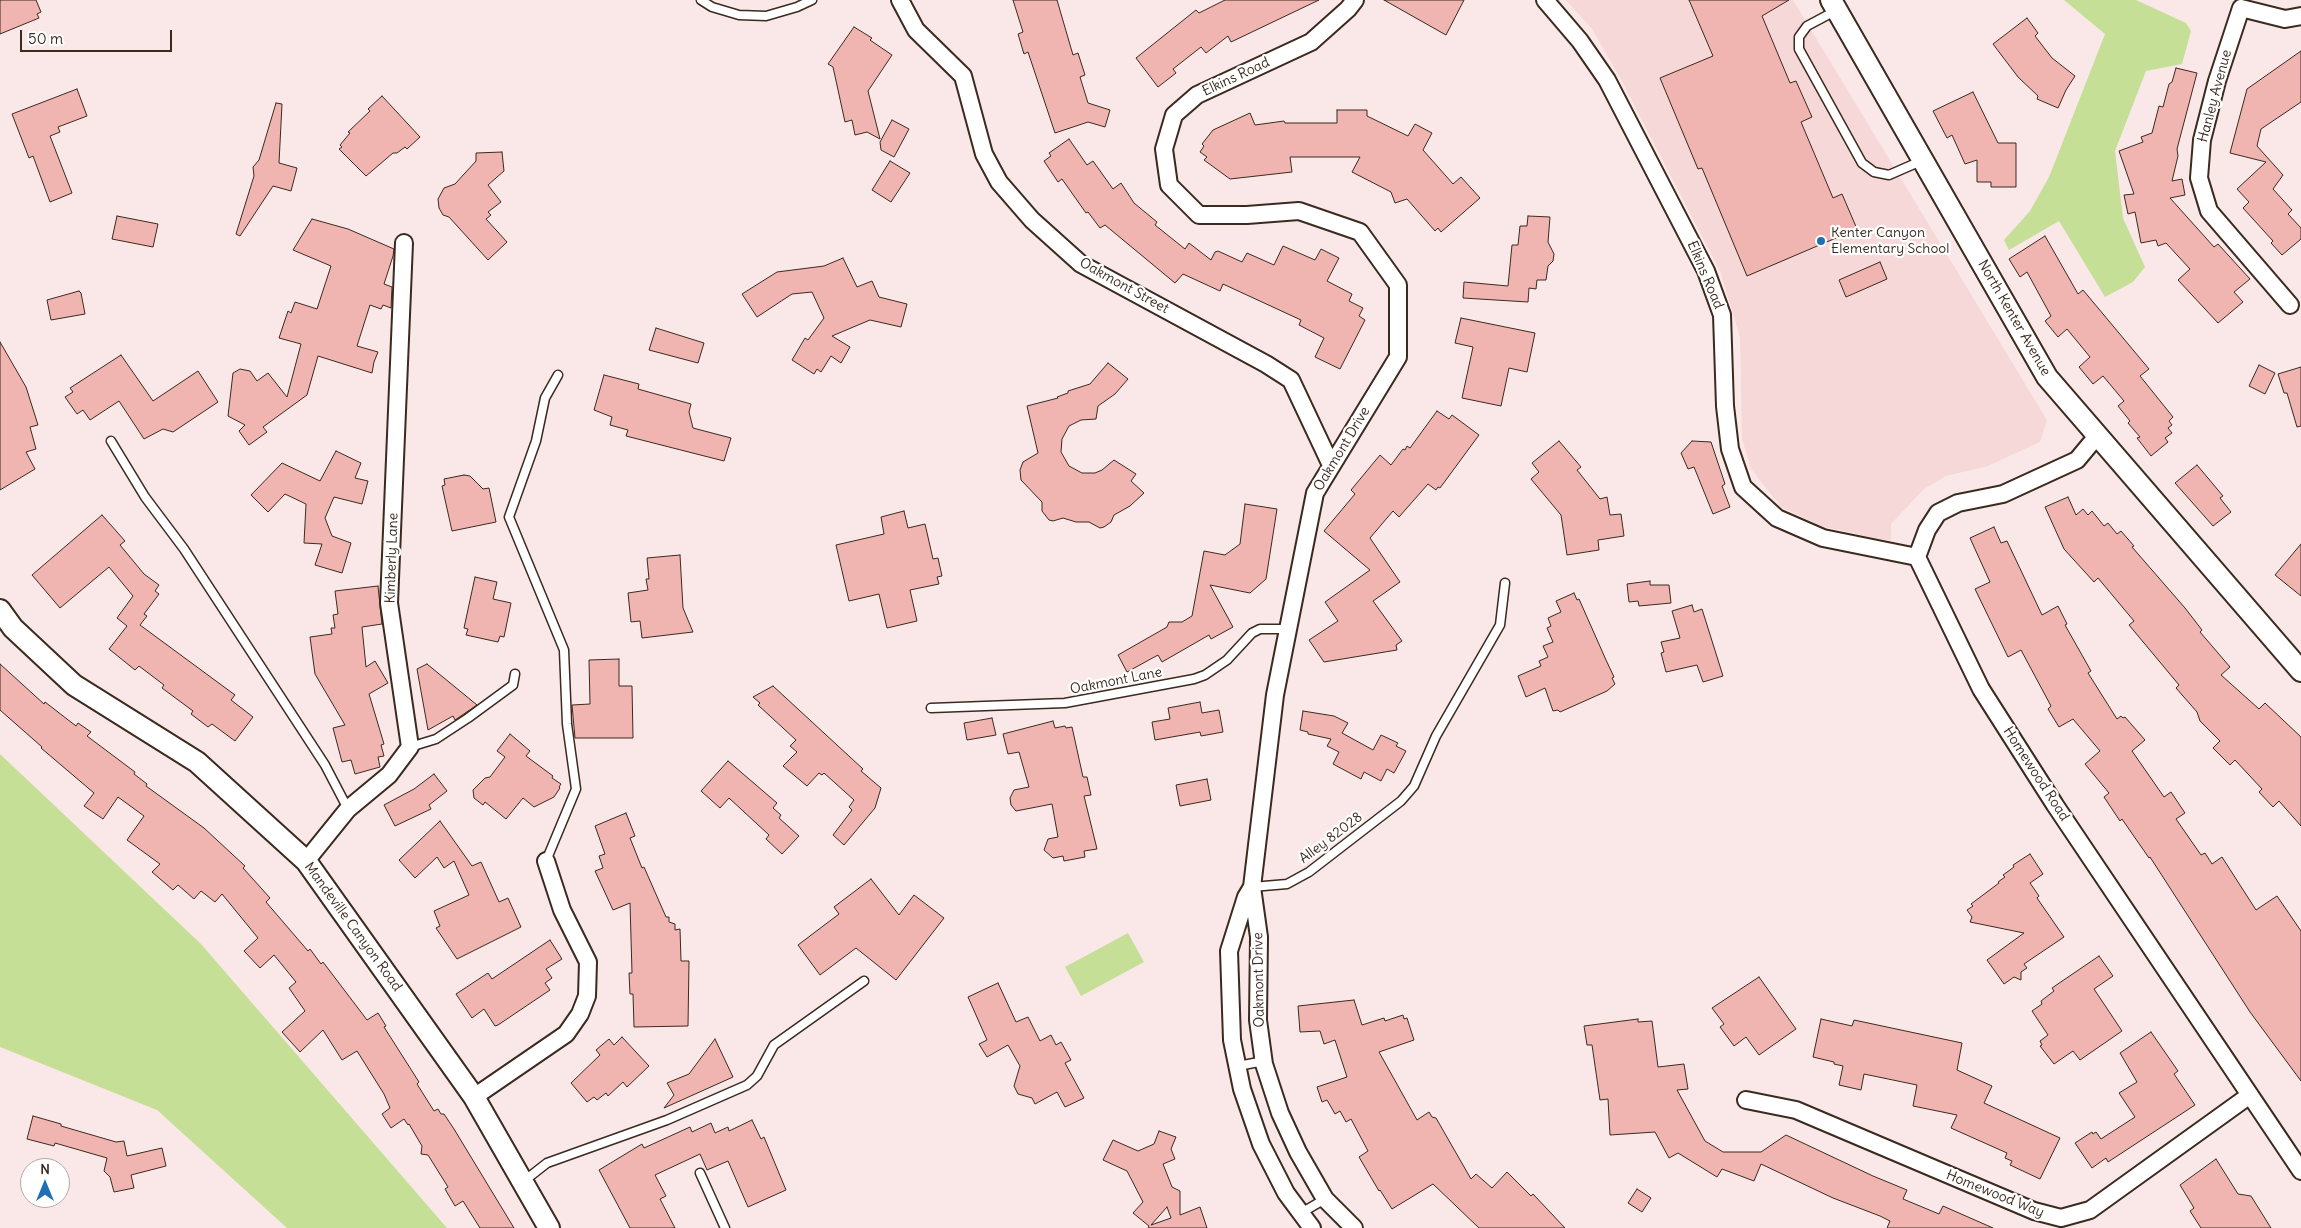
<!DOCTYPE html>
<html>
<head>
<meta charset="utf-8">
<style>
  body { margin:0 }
  #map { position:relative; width:2301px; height:1228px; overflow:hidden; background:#fae8e8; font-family:Delius,sans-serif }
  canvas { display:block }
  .north { position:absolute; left:20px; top:1158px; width:50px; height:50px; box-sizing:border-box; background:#fff; border:1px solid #b1aaa5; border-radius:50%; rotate:0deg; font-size:14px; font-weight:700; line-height:20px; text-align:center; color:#3b2a1e }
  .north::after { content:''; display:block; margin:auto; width:18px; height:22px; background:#1f6fb2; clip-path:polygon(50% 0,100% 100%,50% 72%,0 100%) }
  .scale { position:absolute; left:20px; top:30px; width:152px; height:22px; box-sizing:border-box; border:2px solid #3b2a1e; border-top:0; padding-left:6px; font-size:15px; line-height:18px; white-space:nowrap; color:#3b2a1e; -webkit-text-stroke:4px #fff; paint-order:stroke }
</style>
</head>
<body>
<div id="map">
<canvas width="2301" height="1228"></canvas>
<div class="north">N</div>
<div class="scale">50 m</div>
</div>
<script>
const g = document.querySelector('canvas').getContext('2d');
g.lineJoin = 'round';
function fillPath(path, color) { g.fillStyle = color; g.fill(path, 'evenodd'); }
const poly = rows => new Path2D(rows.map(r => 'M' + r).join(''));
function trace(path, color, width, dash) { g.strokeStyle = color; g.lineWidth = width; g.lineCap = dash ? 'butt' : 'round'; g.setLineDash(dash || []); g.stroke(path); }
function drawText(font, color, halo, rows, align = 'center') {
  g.font = font + ' Delius,sans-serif'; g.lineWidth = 4.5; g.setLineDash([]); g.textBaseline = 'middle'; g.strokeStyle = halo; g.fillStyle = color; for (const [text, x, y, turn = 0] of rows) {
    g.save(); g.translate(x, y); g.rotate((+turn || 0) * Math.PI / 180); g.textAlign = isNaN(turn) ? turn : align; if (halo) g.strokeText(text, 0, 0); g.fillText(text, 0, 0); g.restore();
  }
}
const built = poly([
  [1566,0,1793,0,2047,420,2040,442,1988,466,1946,476,1924,489,1891,524,1891,540,1880,539,1821,526,1781,507,1751,469,1742,439,1740,337,1720,271,1619,76,1592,29]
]);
const green = poly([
  [2064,0,2136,0,2186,23,2191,31,2182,64,2146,71,2115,151,2123,218,2145,267,2133,282,2105,297,2059,221,2009,250,2004,240,2030,211,2049,177,2105,34],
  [0,754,201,944,447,1228,287,1228,157,1110,0,1047],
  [1128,933,1144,962,1081,996,1065,967]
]);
const building = poly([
  [0,0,36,0,41,12,37,14,39,18,0,34,0,0],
  [1013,0,1057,0,1073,55,1078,53,1085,75,1080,77,1088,103,1110,110,1105,127,1088,122,1055,133,1028,52,1024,54,1018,34,1023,32,1013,0],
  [1225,0,1319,0,1231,42,1228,36,1206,53,1201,47,1173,69,1176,73,1158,87,1136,58,1196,10,1199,13,1225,0],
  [1384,0,1464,0,1446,35,1384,0],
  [1689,0,1789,0,1762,16,1790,83,1796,81,1812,117,1801,122,1833,198,1842,194,1857,229,1747,276,1702,168,1698,169,1660,78,1713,56,1689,0],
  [2027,18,2038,33,2035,36,2052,58,2075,76,2066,90,2058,108,2037,99,2038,96,2018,77,1993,44,2027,18],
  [854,27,872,38,870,40,892,55,868,91,880,139,867,132,855,135,852,120,845,122,833,67,828,64,854,27],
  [2301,51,2301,102,2261,129,2257,146,2283,175,2273,189,2292,210,2288,214,2301,228,2301,239,2282,255,2271,243,2273,241,2243,208,2249,202,2237,189,2266,162,2230,153,2247,89,2301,51],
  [2176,68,2197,73,2177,149,2178,156,2172,181,2182,179,2185,195,2170,198,2214,247,2218,244,2250,279,2234,292,2243,302,2218,323,2178,280,2190,269,2166,243,2158,246,2156,240,2141,243,2135,212,2128,214,2124,195,2134,194,2119,151,2143,142,2141,137,2152,133,2159,106,2163,107,2169,84,2172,82,2176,68],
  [77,89,87,116,58,127,60,132,50,136,72,193,50,202,33,156,29,158,12,114,77,89],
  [1973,92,1998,143,2016,143,2016,187,1991,187,1991,182,1977,182,1977,160,1965,164,1952,135,1947,138,1933,111,1973,92],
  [382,96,420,137,407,149,405,147,397,153,393,153,366,176,339,149,342,147,340,145,350,133,348,132,370,111,368,109,382,96],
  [276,103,282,104,279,163,297,168,291,191,273,186,240,236,236,234,254,176,253,167,259,160,276,103],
  [1337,110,1367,110,1367,116,1408,136,1415,124,1432,133,1423,150,1453,184,1461,177,1480,198,1441,232,1438,228,1435,231,1407,199,1395,203,1391,192,1352,172,1360,157,1290,157,1292,172,1230,179,1204,160,1207,157,1200,152,1204,146,1202,144,1213,130,1250,113,1255,125,1284,121,1285,123,1337,123,1337,110],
  [892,120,909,129,894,157,881,150,880,142,892,120],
  [1069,139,1087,165,1093,161,1113,189,1121,183,1134,203,1157,222,1155,225,1185,249,1189,243,1211,260,1215,252,1218,251,1242,262,1247,253,1274,265,1283,246,1315,260,1321,249,1339,258,1327,281,1352,294,1349,301,1363,308,1359,316,1365,320,1340,369,1315,357,1324,338,1299,325,1301,320,1223,284,1220,291,1183,274,1175,283,1105,225,1100,228,1088,212,1086,213,1062,179,1058,182,1044,161,1051,156,1049,153,1069,139],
  [502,152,504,171,488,185,501,202,488,212,491,215,486,219,507,242,488,260,449,217,443,215,439,208,438,199,444,188,455,184,476,161,476,153,502,152],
  [890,161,910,173,891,202,872,190,890,161],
  [117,216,158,224,153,247,112,239,117,216],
  [1528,216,1550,217,1548,242,1554,254,1553,261,1548,266,1546,280,1537,280,1536,289,1529,288,1528,302,1463,298,1464,282,1508,286,1512,245,1518,245,1520,226,1527,226,1528,216],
  [312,219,348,229,394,249,393,256,384,284,392,287,391,308,383,305,381,309,370,305,357,346,378,352,374,362,372,373,318,356,307,395,263,427,267,432,249,445,239,431,245,425,228,416,233,373,240,369,250,371,257,381,268,373,287,397,301,344,279,338,288,311,291,313,295,302,317,309,331,266,293,250,312,219],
  [2045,236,2078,294,2083,290,2149,369,2140,376,2173,417,2169,421,2172,425,2168,428,2172,433,2165,438,2168,442,2151,456,2137,438,2140,437,2128,423,2130,421,2118,406,2124,401,2103,376,2093,384,2079,367,2090,357,2067,329,2058,337,2045,321,2051,316,2027,272,2020,277,2009,259,2045,236],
  [843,258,857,287,872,281,879,297,907,304,901,327,870,320,832,336,850,347,841,363,831,356,821,372,817,369,814,374,792,360,805,338,808,340,824,318,812,292,792,294,757,317,742,294,777,272,824,266,843,258],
  [1880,262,1887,279,1846,297,1839,280,1880,262],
  [79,291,81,293,85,314,51,320,47,300,79,291],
  [1461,318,1535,333,1527,372,1509,368,1501,406,1462,398,1473,347,1455,343,1461,318],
  [656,328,704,343,698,363,649,350,656,328],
  [0,342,26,387,38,425,30,427,36,449,26,452,35,469,0,490,0,342],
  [121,355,153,401,198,371,218,402,173,432,163,429,144,439,119,401,90,420,83,410,77,414,65,397,73,392,70,388,121,355],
  [1108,363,1128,379,1115,394,1098,406,1096,419,1081,420,1069,426,1062,439,1061,452,1069,466,1082,473,1095,473,1102,470,1114,460,1136,474,1131,481,1144,493,1130,506,1114,515,1111,522,1104,527,1100,528,1089,522,1076,522,1063,518,1053,521,1049,520,1042,511,1042,502,1021,480,1020,470,1023,462,1038,453,1027,406,1058,398,1057,397,1068,393,1068,391,1090,384,1108,363],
  [2259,365,2275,373,2265,394,2249,386,2259,365],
  [2301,367,2301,426,2297,427,2287,393,2284,393,2278,374,2301,367],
  [604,375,639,384,638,389,691,404,689,412,693,428,731,438,724,461,626,436,628,430,610,425,612,417,594,410,604,375],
  [1437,411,1449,419,1452,415,1479,435,1440,488,1438,487,1436,490,1428,484,1399,517,1393,511,1370,538,1400,582,1373,601,1402,641,1396,645,1397,650,1324,662,1309,640,1338,621,1325,602,1370,570,1324,531,1355,494,1351,490,1380,455,1391,465,1403,449,1405,450,1407,446,1410,448,1437,411],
  [1559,441,1581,467,1577,470,1600,499,1607,497,1610,515,1621,514,1624,536,1598,540,1599,550,1567,555,1561,515,1531,479,1539,472,1532,463,1559,441],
  [1692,441,1711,442,1725,484,1722,486,1730,507,1713,514,1694,467,1688,469,1681,453,1692,441],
  [336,451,361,463,355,478,368,481,362,504,334,497,325,518,332,536,351,543,342,573,315,565,322,544,304,543,306,504,285,494,268,512,251,495,282,463,320,481,336,451],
  [2197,465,2223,496,2220,498,2231,512,2213,526,2175,483,2197,465],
  [464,475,470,476,483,489,489,488,496,522,452,531,442,486,445,485,444,479,464,475],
  [2068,497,2076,515,2083,509,2088,515,2092,511,2104,526,2108,523,2117,534,2121,531,2134,546,2132,547,2185,608,2202,630,2200,632,2230,667,2221,675,2259,709,2265,703,2301,737,2301,826,2279,801,2273,807,2259,792,2262,789,2235,760,2230,765,2213,748,2220,741,2200,721,2197,712,2176,688,2179,685,2129,625,2134,621,2098,578,2094,582,2064,549,2045,507,2068,497],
  [1245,504,1277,509,1266,579,1250,593,1210,585,1233,627,1211,639,1209,635,1162,662,1158,655,1127,672,1118,655,1167,627,1169,622,1182,622,1192,616,1204,551,1225,555,1240,544,1245,504],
  [904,511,908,528,925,524,933,559,938,558,942,576,937,577,939,584,910,590,917,621,887,628,879,594,849,601,836,545,884,534,881,517,904,511],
  [102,515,125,541,120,545,144,574,159,585,155,591,159,594,144,614,147,616,140,625,235,695,231,700,253,717,235,741,212,724,208,727,191,714,193,711,162,688,164,685,139,666,135,670,109,649,127,626,117,618,133,596,109,567,60,608,32,575,102,515],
  [1994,527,2001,543,2007,541,2042,615,2058,606,2067,624,2065,625,2091,671,2088,673,2117,719,2121,716,2123,718,2125,717,2145,740,2132,751,2164,797,2171,792,2185,813,2176,819,2201,855,2205,853,2212,864,2222,857,2256,910,2277,896,2301,931,2301,1081,2250,1012,2150,857,2149,858,2122,819,2120,821,2104,797,2109,793,2085,764,2100,751,2073,719,2059,727,2048,709,2051,706,2021,650,2008,657,1975,589,1990,582,1970,538,1994,527],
  [2301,544,2301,596,2275,575,2301,544],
  [680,555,683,608,693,632,642,638,640,621,631,622,628,593,648,590,646,579,649,579,647,558,680,555],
  [475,577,497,582,493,599,511,603,504,637,500,636,498,642,466,635,468,629,464,628,475,577],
  [1650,581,1650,585,1669,585,1671,603,1639,606,1638,601,1629,602,1627,584,1650,581],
  [378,586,382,624,362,627,366,667,375,661,388,683,369,694,384,744,381,745,384,756,378,757,380,767,355,774,351,760,342,762,333,728,345,725,315,674,310,637,332,634,331,628,335,628,333,615,338,614,335,591,378,586],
  [1574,593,1577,600,1579,599,1606,660,1614,677,1612,678,1615,684,1607,691,1560,712,1558,710,1553,711,1545,688,1526,697,1518,676,1541,666,1539,661,1548,657,1543,646,1553,642,1547,628,1551,626,1548,618,1561,612,1556,601,1574,593],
  [1692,605,1694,612,1702,609,1723,676,1703,682,1697,665,1666,672,1661,653,1664,652,1661,642,1680,638,1672,611,1692,605],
  [619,659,619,686,632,686,633,738,575,738,572,705,590,704,589,660,619,659],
  [0,664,44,704,45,702,76,726,78,723,91,732,87,736,135,772,134,774,147,784,146,786,204,828,245,866,243,868,270,898,266,902,308,951,310,949,321,964,323,962,367,1020,378,1013,386,1026,384,1027,419,1082,417,1084,434,1111,438,1109,441,1114,444,1114,454,1129,514,1228,480,1228,463,1201,455,1206,445,1189,448,1187,428,1155,421,1154,422,1146,409,1124,408,1125,404,1119,391,1128,382,1114,390,1108,384,1094,357,1051,342,1060,323,1030,300,1052,282,1032,305,1011,289,988,296,982,274,955,260,968,244,951,258,938,222,894,215,902,201,891,194,899,178,885,173,890,152,872,160,864,127,840,144,816,118,797,103,819,84,806,94,793,41,748,42,747,0,710,0,664],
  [427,664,477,705,455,720,453,716,428,730,417,669,427,664],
  [773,686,863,769,861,771,881,788,875,808,844,845,833,835,852,810,849,807,854,800,824,773,822,775,819,773,807,786,783,766,797,752,790,746,796,740,758,705,760,703,753,697,773,686],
  [1200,702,1202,713,1219,710,1223,732,1201,736,1200,732,1155,740,1152,722,1170,719,1168,708,1200,702],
  [1303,711,1334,716,1348,723,1342,733,1373,750,1381,735,1398,743,1396,746,1406,751,1394,773,1387,769,1381,781,1364,772,1361,779,1333,764,1339,752,1327,746,1331,739,1308,734,1308,732,1300,730,1303,711],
  [992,718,996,735,967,740,964,723,992,718],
  [1053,721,1055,728,1065,726,1066,728,1072,727,1083,777,1087,777,1091,795,1084,796,1097,849,1084,851,1085,857,1064,861,1063,856,1053,858,1044,850,1048,839,1058,837,1052,804,1016,811,1011,805,1010,798,1014,790,1029,787,1019,752,1008,754,1003,734,1053,721],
  [510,734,530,751,526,756,553,776,552,778,561,784,559,787,560,788,554,797,534,807,523,798,506,819,485,802,483,805,474,798,473,790,485,778,490,777,505,757,497,751,510,734],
  [728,761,777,803,773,808,781,815,779,818,799,836,782,854,766,839,769,835,729,798,720,808,701,791,728,761],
  [434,774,447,791,429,805,431,809,395,826,384,805,414,789,434,774],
  [1207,779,1211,800,1180,806,1176,785,1207,779],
  [626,813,635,836,630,838,642,868,644,867,666,917,669,917,669,922,675,924,675,930,680,929,681,961,689,961,688,1026,634,1027,633,994,630,994,629,973,632,973,630,903,613,910,595,871,603,868,599,856,605,854,595,826,626,813],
  [440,821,472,866,481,862,499,902,508,898,521,927,457,959,436,928,440,926,434,911,469,895,454,861,444,868,437,857,415,878,399,860,440,821],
  [2030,854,2043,874,2030,883,2039,896,2037,898,2064,937,2024,964,2027,968,2021,972,2021,980,2014,977,2004,984,1987,960,2024,933,1970,922,1972,917,1967,910,1973,906,1971,904,1999,883,1998,882,2005,877,2003,875,2014,867,2013,865,2030,854],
  [871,879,899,915,914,895,944,918,896,980,856,948,820,975,798,945,839,914,834,907,871,879],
  [550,940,562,959,546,969,552,978,545,983,550,990,498,1025,495,1026,484,1009,472,1018,456,994,488,973,492,979,550,940],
  [2099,956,2113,976,2094,989,2122,1031,2080,1060,2073,1051,2054,1064,2040,1046,2042,1045,2040,1041,2048,1035,2032,1011,2042,1004,2041,1001,2054,991,2052,988,2099,956],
  [1759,977,1796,1029,1759,1055,1746,1037,1734,1046,1720,1027,1724,1024,1712,1008,1759,977],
  [998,983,1016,1022,1028,1017,1040,1041,1051,1035,1056,1045,1061,1042,1071,1060,1065,1063,1084,1098,1065,1107,1057,1092,1035,1104,1032,1098,1018,1094,1014,1086,1020,1066,1008,1045,987,1057,979,1044,987,1040,968,997,998,983],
  [1354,1000,1362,1025,1384,1018,1385,1021,1403,1015,1404,1019,1407,1018,1414,1040,1379,1052,1417,1120,1429,1112,1432,1117,1436,1118,1471,1179,1476,1174,1492,1188,1507,1172,1531,1196,1533,1194,1565,1228,1479,1228,1433,1184,1392,1209,1380,1190,1379,1191,1359,1157,1368,1151,1351,1119,1346,1122,1340,1111,1335,1114,1327,1100,1322,1102,1317,1087,1347,1077,1335,1040,1324,1044,1320,1031,1300,1032,1298,1006,1354,1000],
  [1638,1019,1638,1022,1652,1021,1658,1067,1684,1064,1688,1089,1677,1090,1705,1141,1723,1152,1761,1152,1786,1135,1873,1176,1907,1190,1903,1199,1939,1214,1943,1206,1993,1228,1887,1228,1890,1221,1880,1216,1833,1198,1761,1164,1754,1181,1722,1169,1717,1177,1678,1153,1669,1158,1655,1132,1610,1135,1608,1099,1600,1100,1592,1045,1587,1045,1584,1026,1638,1019],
  [1821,1019,1852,1026,1854,1020,1962,1043,1957,1070,1992,1086,1984,1103,2060,1138,2040,1179,2010,1165,2012,1161,2005,1158,2007,1153,1951,1128,1957,1115,1913,1106,1917,1085,1864,1074,1861,1090,1839,1085,1843,1066,1834,1064,1834,1062,1813,1057,1821,1019],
  [2151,1032,2178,1071,2174,1074,2195,1105,2108,1162,2106,1158,2092,1168,2075,1143,2092,1132,2093,1134,2096,1132,2101,1139,2135,1117,2119,1093,2137,1082,2120,1053,2151,1032],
  [622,1037,649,1066,627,1087,623,1082,608,1096,606,1093,597,1100,594,1097,587,1102,571,1083,600,1055,596,1050,609,1039,614,1045,622,1037],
  [715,1039,733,1077,664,1108,674,1095,667,1083,689,1074,715,1039],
  [33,1116,61,1124,61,1126,116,1142,124,1141,127,1156,162,1148,166,1166,131,1175,134,1188,114,1192,110,1177,104,1171,107,1158,55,1143,54,1146,27,1139,33,1116],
  [752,1120,761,1139,764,1137,786,1190,748,1207,728,1161,707,1170,700,1154,655,1175,666,1196,660,1199,675,1228,630,1228,599,1170,642,1144,644,1148,690,1127,692,1132,711,1123,715,1133,728,1127,729,1131,752,1120],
  [1159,1131,1176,1137,1171,1149,1175,1159,1163,1164,1172,1187,1180,1191,1180,1215,1200,1207,1207,1228,1148,1228,1149,1226,1133,1213,1143,1202,1127,1171,1103,1160,1113,1140,1138,1151,1154,1144,1159,1131],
  [1167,1207,1171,1218,1151,1225,1167,1207],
  [2216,1159,2238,1194,2251,1196,2271,1228,2201,1228,2190,1211,2194,1208,2180,1185,2216,1159],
  [1637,1189,1651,1198,1642,1212,1628,1203,1637,1189]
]);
const service = poly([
  [701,0,712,7,739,15,766,16,797,7,812,0],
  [1837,10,1807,26,1799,37,1799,49,1862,163,1874,172,1889,175,1921,161],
  [111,441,145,497,184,549,325,765,348,809],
  [931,708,1065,703,1194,679,1205,675,1227,660,1252,633,1260,629,1288,629],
  [410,747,436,739,468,718,513,685,515,674],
  [546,861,576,789,567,724,564,650,509,517,536,441,545,398,558,375],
  [1252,887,1287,884,1309,872,1401,801,1414,786,1436,736,1500,625,1505,583],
  [1238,1066,1264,1061],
  [700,1173,725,1228],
  [524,1181,547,1163,667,1120,747,1085,757,1076,774,1045,864,981],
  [1301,1213,1325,1199]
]);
const minor = poly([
  [900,0,916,30,963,76,984,154,999,182,1032,220,1081,264,1266,364,1291,380,1331,465],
  [1545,0,1580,41,1607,80,1706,271,1722,315,1725,406,1730,449,1743,487,1777,518,1823,538,1917,557],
  [2290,305,2209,211,2199,178,2202,140,2217,81,2241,8,2285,19,2301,16],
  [2097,436,2077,460,2003,494,1958,503,1938,513,1927,530,1917,557,1981,689,2055,805,2301,1171],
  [306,861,348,809,389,775,410,747,389,603,404,243],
  [1252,887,1259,937,1258,1020,1264,1064,1280,1113,1298,1152,1325,1199,1354,1228],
  [474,1097,566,1034,580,1014,587,996,588,962,562,910,546,861],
  [1746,1100,1796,1110,2034,1211,2061,1218,2090,1210,2250,1095],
  [1312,1228,1286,1193,1261,1144,1242,1089,1232,1040,1229,951,1246,897,1252,887,1275,695,1315,493,1398,357,1398,285,1360,232,1299,211,1247,215,1199,215,1169,185,1164,149,1174,115,1197,95,1311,42,1348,9,1355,0]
]);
const tertiary = poly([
  [1831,0,2047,377,2301,671],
  [0,610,13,628,74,685,197,762,306,861,474,1097,549,1228]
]);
const markers = [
  [1821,241,5,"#1f6fb2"]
];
const streetNames = [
  ["Elkins Road",1236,77,-25],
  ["Hanley Avenue",2215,96,-75],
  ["Elkins Road",1705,275,67],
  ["Oakmont Street",1124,286,29],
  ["North Kenter Avenue",2014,318,60],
  ["Oakmont Drive",1342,449,-59],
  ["Kimberly Lane",392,558,-88],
  ["Oakmont Lane",1116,681,-11],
  ["Homewood Road",2036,774,57],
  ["Alley 82028",1331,838,-37],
  ["Mandeville Canyon Road",353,927,54],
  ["Oakmont Drive",1259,980,-91],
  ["Homewood Way",1995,1194,22]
];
const poiNames = [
  ["Kenter Canyon",1831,233],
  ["Elementary School",1831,249]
];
fillPath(built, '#f7d8d8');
fillPath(green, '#c5df96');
fillPath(building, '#f0b4b1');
trace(building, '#3b2a1e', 1);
trace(service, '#3b2a1e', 11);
trace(minor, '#3b2a1e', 20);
trace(tertiary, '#3b2a1e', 24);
trace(service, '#fff', 8);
trace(minor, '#fff', 16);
trace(tertiary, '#fff', 20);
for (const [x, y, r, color] of markers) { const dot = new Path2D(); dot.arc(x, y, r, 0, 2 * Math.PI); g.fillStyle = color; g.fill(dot); trace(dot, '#fff', 2); }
drawText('14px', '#3b2a1e', '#fff', streetNames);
drawText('14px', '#3b2a1e', '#fff', poiNames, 'left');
</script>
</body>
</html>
